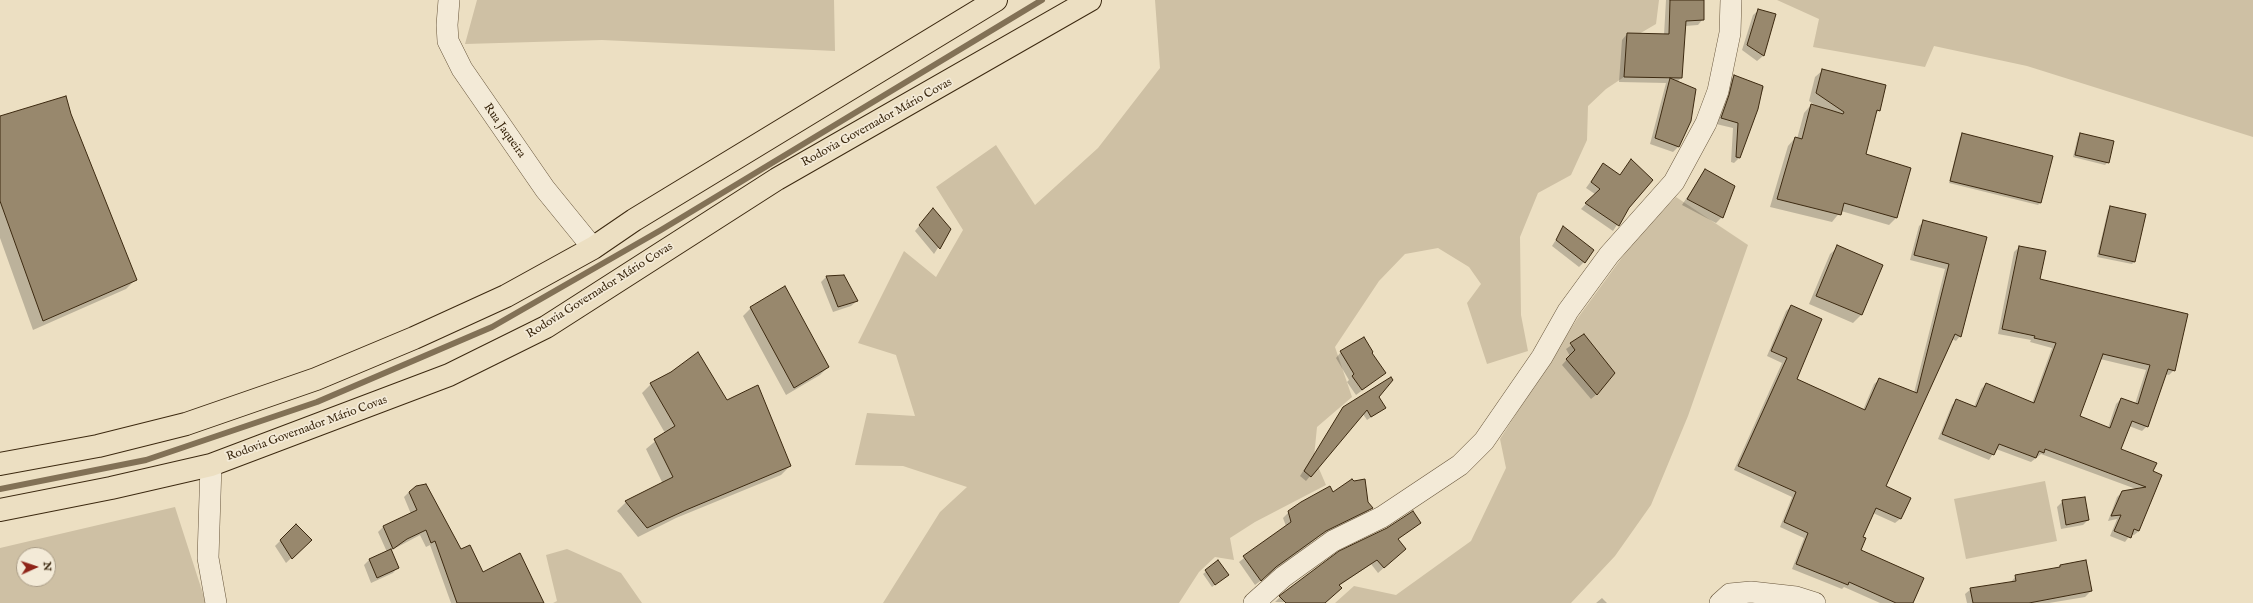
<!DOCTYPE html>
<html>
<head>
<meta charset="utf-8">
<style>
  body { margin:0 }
  #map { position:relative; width:2253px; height:603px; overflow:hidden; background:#ecdfc2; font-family:"IM FELL English",serif }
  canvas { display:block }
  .north { position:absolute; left:16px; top:547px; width:40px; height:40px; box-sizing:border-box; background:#f3ead7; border:1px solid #aa9d87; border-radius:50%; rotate:87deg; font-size:11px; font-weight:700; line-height:16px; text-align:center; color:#3c2910 }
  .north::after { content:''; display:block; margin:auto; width:14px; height:18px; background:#8f2418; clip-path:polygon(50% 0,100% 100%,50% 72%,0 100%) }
</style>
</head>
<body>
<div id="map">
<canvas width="2253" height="603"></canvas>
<div class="north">N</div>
</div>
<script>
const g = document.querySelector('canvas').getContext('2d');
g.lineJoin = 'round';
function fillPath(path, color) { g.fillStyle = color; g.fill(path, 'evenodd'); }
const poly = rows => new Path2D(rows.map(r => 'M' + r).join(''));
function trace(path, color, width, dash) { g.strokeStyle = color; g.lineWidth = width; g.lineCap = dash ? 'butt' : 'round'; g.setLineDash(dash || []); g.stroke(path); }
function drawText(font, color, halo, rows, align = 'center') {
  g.font = font + ' "IM FELL English",serif'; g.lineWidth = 3.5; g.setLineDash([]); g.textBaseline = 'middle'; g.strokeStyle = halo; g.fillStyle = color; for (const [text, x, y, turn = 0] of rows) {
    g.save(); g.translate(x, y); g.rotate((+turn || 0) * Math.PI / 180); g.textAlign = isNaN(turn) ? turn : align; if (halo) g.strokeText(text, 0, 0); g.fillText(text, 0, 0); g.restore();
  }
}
const green = poly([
  [477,0,834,0,835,51,602,40,465,44],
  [1155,0,1659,0,1656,24,1639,34,1627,34,1624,77,1606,89,1588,106,1587,140,1571,175,1538,193,1520,237,1521,315,1528,351,1487,364,1467,303,1481,284,1469,267,1438,248,1405,254,1379,281,1335,347,1352,397,1317,427,1314,457,1326,485,1255,522,1230,538,1234,560,1215,557,1199,572,1179,603,883,603,940,512,967,487,903,466,855,465,867,413,915,416,896,355,858,343,904,251,936,277,963,230,936,187,996,145,1035,205,1098,148,1160,68],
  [1777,0,2253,0,2253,137,2027,66,1934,46,1925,67,1813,47,1819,19],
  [1676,197,1748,245,1688,416,1651,505,1615,556,1571,603,1335,603,1354,586,1396,595,1471,541,1506,468,1500,439,1577,319,1634,241],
  [2045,481,2057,541,1966,559,1954,499],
  [175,507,206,603,0,603,0,548],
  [24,555,48,555,48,579,24,579],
  [567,549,621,573,642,603,553,603,557,601,546,555]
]);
const shadow = poly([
  [1666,0,1703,0,1703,19,1698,25,1685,26,1681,78,1677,82,1679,146,1673,152,1650,144,1666,83,1619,82,1622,40,1627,34,1664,35],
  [1759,10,1775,15,1763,56,1757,61,1742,50,1753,15],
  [1823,70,1879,110,1875,114,1865,155,1896,218,1889,225,1841,211,1832,222,1770,207,1788,146,1795,138,1797,139,1804,113,1811,105,1818,107,1809,101,1815,77],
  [1734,76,1764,87,1739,158,1734,163,1731,162,1733,128,1716,124,1728,82],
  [70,115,136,279,126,289,33,330,0,238,0,117],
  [2081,134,2108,162,2105,165,2073,157,2078,136],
  [1962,135,2051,157,2040,203,2038,205,1949,183,1960,137],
  [1631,161,1628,208,1613,231,1581,209,1595,194,1586,188,1603,164,1619,176],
  [1705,170,1722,217,1716,223,1682,205],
  [2110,208,2134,262,2132,264,2097,257,2108,210],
  [928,215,950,229,934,254,915,231],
  [1924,222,1985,237,1960,336,1956,341,1952,339,1885,487,1900,519,1895,523,1873,513,1862,538,1860,551,1912,603,1880,603,1844,587,1842,589,1792,569,1804,538,1780,527,1792,497,1734,470,1782,363,1767,356,1786,311,1791,306,1796,379,1863,410,1874,384,1879,380,1914,393,1945,269,1910,260,1919,226],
  [1564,227,1584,262,1579,267,1552,246],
  [1838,247,1881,265,1861,315,1853,323,1809,304,1830,254],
  [2019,247,2039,280,2174,370,2169,375,2165,374,2147,426,2142,431,2129,426,2120,449,2152,472,2139,531,2134,535,2131,534,2125,542,2110,536,2117,519,2108,521,2117,497,2122,492,2136,489,2041,454,2031,462,1996,449,1989,460,1938,439,1952,405,1957,400,1974,407,1981,389,1986,384,2032,403,2052,348,2030,342,2031,340,1998,334,2014,252],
  [2100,359,2146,370,2135,404,2121,399,2116,404,2108,428,2078,417],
  [844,276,857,301,851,306,833,312,821,282,826,277],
  [751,308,828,367,820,375,786,395,743,316],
  [1584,336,1597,394,1591,399,1562,365,1570,356,1566,349],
  [1341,352,1385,373,1356,395,1347,382,1349,380,1336,358],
  [651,384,727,402,790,466,781,475,676,518,638,537,617,511,626,502,663,484,646,449,665,433,642,393],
  [1344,408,1385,408,1367,420,1363,414,1306,481,1300,476],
  [409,492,483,574,539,603,451,603,430,545,426,547,420,535,390,551,398,567,393,573,371,583,364,565,369,560,387,552,378,532,383,527,411,514,404,497],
  [1333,493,1367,502,1371,508,1366,513,1320,536,1255,585,1239,562,1286,526,1283,518,1289,512],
  [2063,501,2088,520,2083,525,2061,529,2057,507],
  [1420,522,1397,540,1399,554,1378,573,1371,564,1339,586,1324,603,1275,602,1280,597],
  [296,525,310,540,286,563,275,546],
  [2085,561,2091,591,2085,597,2049,603,1967,603,1965,594,1971,589,2010,583,2016,576,2057,569,2060,566],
  [1218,562,1225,577,1212,587,1203,574],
  [1602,598,1607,603,1596,603]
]);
const stream = poly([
  [0,489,146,460,317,402,492,327,661,230,1042,0]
]);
const building = poly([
  [1670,0,1704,0,1704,20,1686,21,1682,78,1624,77,1627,33,1669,34,1670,0],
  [1758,9,1776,14,1764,56,1747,45,1758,9],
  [1822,69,1886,85,1880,111,1877,110,1866,154,1911,168,1897,218,1844,203,1841,215,1777,199,1795,137,1802,139,1811,104,1843,114,1844,112,1816,93,1822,69],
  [1734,75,1763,86,1758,109,1740,158,1736,157,1738,123,1721,118,1729,95,1734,75],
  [1670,78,1696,89,1691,121,1679,147,1655,138,1670,78],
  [66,96,71,114,137,280,43,321,0,201,0,116,66,96],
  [1962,133,2053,156,2041,203,1950,181,1962,133],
  [2080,133,2114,141,2109,163,2075,155,2080,133],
  [1631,159,1653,180,1629,208,1619,226,1585,203,1600,189,1591,182,1603,163,1620,175,1631,159],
  [1705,169,1735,186,1723,218,1687,199,1705,169],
  [2110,206,2146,214,2135,262,2099,254,2110,206],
  [933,208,951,229,940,249,919,225,933,208],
  [1923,220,1987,237,1961,337,1955,334,1886,486,1911,498,1901,519,1876,508,1863,537,1866,538,1861,550,1924,578,1913,603,1896,603,1849,582,1848,585,1796,564,1808,533,1784,522,1796,492,1738,466,1787,358,1771,351,1791,305,1822,319,1797,379,1865,410,1879,378,1917,393,1949,264,1914,255,1923,220],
  [1563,226,1594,250,1585,263,1556,240,1563,226],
  [1837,245,1883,265,1862,315,1816,296,1837,245],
  [2019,246,2046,251,2040,279,2188,314,2175,371,2168,369,2148,427,2132,421,2121,449,2157,463,2153,471,2162,475,2139,531,2134,529,2131,538,2114,531,2121,515,2111,516,2122,491,2146,487,2045,449,2044,453,2039,451,2036,458,1999,444,1994,455,1942,434,1956,399,1976,407,1986,383,2034,403,2056,343,2034,338,2035,336,2002,329,2019,246],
  [2103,354,2150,365,2138,404,2121,398,2110,428,2080,416,2103,354],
  [844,275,858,301,838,307,826,276,844,275],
  [785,286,829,367,794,388,750,307,785,286],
  [1584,334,1615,373,1597,395,1566,359,1575,350,1570,343,1584,334],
  [1364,337,1373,352,1372,353,1386,373,1362,390,1352,376,1354,374,1340,351,1364,337],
  [698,352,727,400,758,385,791,466,686,510,647,528,625,501,673,477,654,439,675,426,650,383,671,372,698,352],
  [1391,377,1393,380,1379,397,1386,408,1371,417,1367,410,1311,477,1304,471,1343,407,1391,377],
  [1352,479,1354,481,1365,479,1368,502,1373,508,1326,531,1276,567,1261,581,1243,556,1291,522,1288,511,1301,502,1330,486,1333,492,1352,479],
  [426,484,461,549,470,545,483,572,520,553,544,603,457,603,435,541,431,543,426,530,407,539,393,549,383,526,417,510,409,492,416,486,426,484],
  [2085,497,2089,520,2066,525,2062,500,2085,497],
  [1413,511,1421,523,1398,539,1406,549,1384,568,1377,560,1339,585,1342,588,1325,603,1286,603,1279,596,1339,551,1387,528,1413,511],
  [296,524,312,540,292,559,280,540,296,524],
  [391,549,399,568,377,578,369,559,391,549],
  [1218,560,1229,575,1215,585,1205,570,1218,560],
  [2086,560,2092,591,2029,603,1973,603,1970,588,2016,581,2015,575,2060,567,2060,565,2086,560]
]);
const street = poly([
  [449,0,447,25,448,41,462,69,545,189,593,248],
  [211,465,208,558,216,603],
  [1254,603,1283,577,1333,541,1382,517,1460,465,1484,441,1542,357,1568,311,1609,255,1674,182,1706,123,1718,91,1730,33,1731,0],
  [1720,603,1730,594,1751,592,1796,597,1815,603]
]);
const highway = poly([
  [0,464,98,446,186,424,316,379,414,338,506,296,593,248,634,220,996,0],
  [0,510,111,488,211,465,449,375,546,327,777,179,1090,0]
]);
const streetNames = [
  ["Rodovia Governador Mário Covas",877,123,-29],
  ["Rua Jaqueira",504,131,55],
  ["Rodovia Governador Mário Covas",600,291,-32],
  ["Rodovia Governador Mário Covas",307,429,-20]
];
fillPath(green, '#cec0a4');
fillPath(shadow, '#0003');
trace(stream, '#827156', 6);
fillPath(building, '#98886d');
trace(building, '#3c2910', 1);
trace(street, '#68563c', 22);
trace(highway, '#3c2910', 24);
trace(street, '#f3ead7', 21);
trace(highway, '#ecdfc2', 22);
drawText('12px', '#3c2910', '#f3ead7', streetNames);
</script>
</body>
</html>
